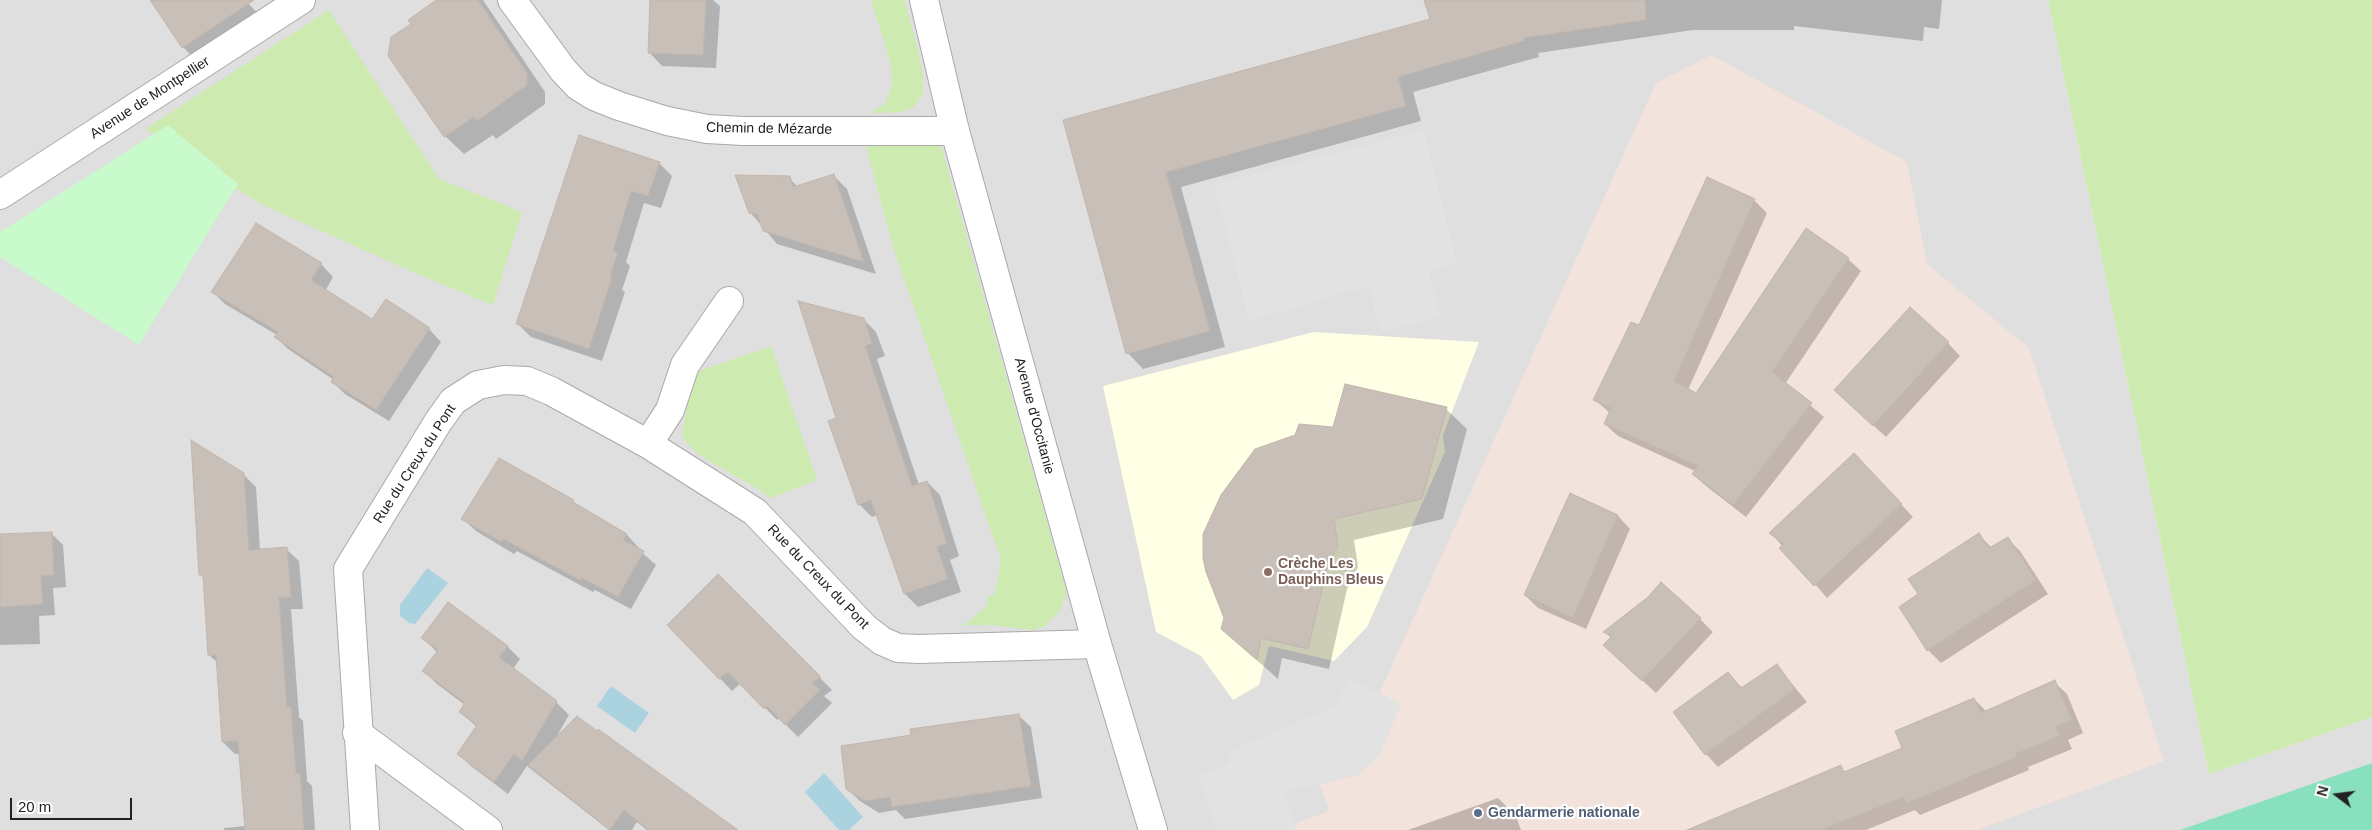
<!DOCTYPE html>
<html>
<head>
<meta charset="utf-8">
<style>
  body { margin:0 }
  #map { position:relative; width:2372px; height:830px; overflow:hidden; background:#f2efe9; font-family:Helvetica,sans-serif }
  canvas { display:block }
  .north { position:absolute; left:2312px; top:770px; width:50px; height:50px; -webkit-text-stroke:4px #fff; paint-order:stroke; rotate:285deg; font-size:14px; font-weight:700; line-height:20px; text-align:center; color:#222 }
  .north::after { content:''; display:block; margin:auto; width:18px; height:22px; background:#222; clip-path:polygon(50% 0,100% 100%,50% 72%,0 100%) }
  .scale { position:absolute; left:10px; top:798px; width:122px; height:22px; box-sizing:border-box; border:2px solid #222; border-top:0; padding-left:6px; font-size:15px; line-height:18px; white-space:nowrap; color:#222; -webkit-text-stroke:4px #fff; paint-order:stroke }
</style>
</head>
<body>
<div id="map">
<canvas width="2372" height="830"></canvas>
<div class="north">N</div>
<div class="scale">20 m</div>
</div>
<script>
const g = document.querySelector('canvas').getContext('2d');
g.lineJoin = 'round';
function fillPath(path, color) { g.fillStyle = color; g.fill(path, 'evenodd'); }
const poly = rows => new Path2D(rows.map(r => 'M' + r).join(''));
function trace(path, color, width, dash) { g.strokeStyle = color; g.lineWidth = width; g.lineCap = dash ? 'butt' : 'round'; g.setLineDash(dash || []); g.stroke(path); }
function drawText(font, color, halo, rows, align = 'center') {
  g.font = font + ' Helvetica,sans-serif'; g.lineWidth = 4.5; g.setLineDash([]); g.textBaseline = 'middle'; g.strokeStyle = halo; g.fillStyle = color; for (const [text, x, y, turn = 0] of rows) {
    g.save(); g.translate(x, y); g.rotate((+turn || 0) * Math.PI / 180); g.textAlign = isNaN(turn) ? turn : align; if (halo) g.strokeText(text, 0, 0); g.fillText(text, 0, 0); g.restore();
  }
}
const residential = poly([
  [0,0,2048,0,2209,774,2372,717,2372,830,0,830]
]);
const education = poly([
  [1314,332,1479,342,1443,435,1445,452,1367,627,1334,661,1269,646,1259,685,1233,700,1201,656,1156,632,1103,386]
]);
const military = poly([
  [1711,55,1907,162,1927,264,2029,348,2164,761,1977,830,1296,830,1294,824,1329,811,1320,784,1358,775,1401,704,1379,694,1656,83]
]);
const grass = poly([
  [871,0,904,0,918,50,923,76,923,94,914,107,901,112,870,113,885,104,892,85,891,64],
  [2048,0,2372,0,2372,717,2209,774],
  [329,10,439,179,522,212,493,305,413,272,265,206,213,175,182,149,145,129],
  [866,146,941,146,1067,593,1058,613,1045,626,1032,630,989,625,961,625,971,620,988,604,987,597,994,595,999,575,1000,557,893,247],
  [771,346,817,480,771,498,758,489,699,455,685,441,682,434,690,392,699,371]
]);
const park = poly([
  [168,125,238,184,139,345,0,257,0,232]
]);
const pitch = poly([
  [2372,763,2372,830,2180,830]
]);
const parking = poly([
  [1424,130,1457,263,1429,270,1441,317,1381,332,1368,286,1249,321,1214,184],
  [1349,679,1401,704,1380,755,1358,775,1285,791,1296,830,1216,830,1198,775,1230,763,1227,752,1334,707]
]);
const water = poly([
  [427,568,448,583,415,624,409,623,400,616,400,605],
  [611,686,649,713,635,733,597,706],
  [824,773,863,817,849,830,839,830,805,792]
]);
const shadow = poly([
  [152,0,245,0,261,17,196,60,183,47],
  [438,0,483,0,545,92,545,104,496,139,493,135,464,154,445,136,412,25],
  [651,0,713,0,720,6,716,68,662,66,649,52],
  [1426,0,1942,0,1939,29,1924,27,1923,41,1794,26,1794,30,1693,30,1538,53,1539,57,1413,92,1421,121,1181,187,1225,347,1143,369,1128,353,1065,121,1431,20],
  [579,137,659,163,672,176,661,208,644,203,626,262,630,266,622,290,625,292,602,361,531,337,518,324],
  [834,176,847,189,876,274,777,244,750,212,789,178,798,187],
  [1754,200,1767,213,1688,390,1697,394,1848,259,1861,271,1785,384,1824,417,1746,517,1706,486,1693,474,1695,471,1618,436,1605,424,1610,413,1595,400,1640,327],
  [321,264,333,277,325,291,373,321,386,301,429,329,441,342,389,421,345,394,333,382,334,380,288,349,276,337,277,335,225,304,213,292],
  [863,319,876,332,885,356,877,359,919,485,927,482,940,495,959,556,950,560,961,592,918,607,905,594,878,515,872,517,859,504,837,419],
  [1948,343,1960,356,1886,437,1848,402],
  [1446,409,1467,429,1443,519,1354,540,1358,567,1347,589,1329,669,1282,658,1278,679,1222,629,1334,429],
  [1866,467,1913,517,1827,598,1771,533],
  [243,474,256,487,260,550,286,549,299,561,303,609,291,609,299,717,303,721,307,781,312,786,315,830,224,830,224,828,246,826,241,754,235,754,223,742,218,663,209,655,205,579,201,575],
  [1571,495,1618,516,1630,529,1586,629,1538,608,1525,595],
  [573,501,580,508,627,535,639,548,638,549,656,565,631,609,595,590,593,592,517,551,514,554,476,531,463,519],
  [51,533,63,545,66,587,53,588,55,615,39,616,40,644,0,645,0,536],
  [1979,535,1992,548,2007,538,2020,551,2048,594,1941,663,1928,650],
  [718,576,832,690,824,696,832,703,798,737,779,718,777,720,741,683,732,691,669,625],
  [1700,619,1713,632,1656,693,1618,658,1611,638,1605,632],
  [423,638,507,646,520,659,513,669,556,702,569,715,557,736,680,830,647,830,637,822,632,830,609,830,527,766,508,794,471,766,458,753,477,727,460,712,465,705,437,684,424,671,437,652],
  [1777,666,1807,702,1718,767,1706,754,1728,673,1742,688],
  [2054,682,2067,694,2083,733,2068,740,2072,749,2028,767,2029,770,1920,815,1915,810,1866,830,1746,830,1840,767,1846,773,1904,749,1974,699,1987,712],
  [1018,715,1031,727,1042,798,905,819,896,810,879,813,860,801,847,789,913,736],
  [1498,798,1516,816,1521,830,1408,830]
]);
const building = poly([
  [150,0,254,0,182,48,150,0],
  [436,0,478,0,527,73,527,85,477,121,474,117,444,137,388,56,391,37,411,24,408,20,436,0],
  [650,0,706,0,703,55,648,53,650,0],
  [1424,0,1645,0,1646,20,1524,38,1524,41,1398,77,1406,106,1166,172,1210,331,1126,354,1063,120,1430,19,1424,0],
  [579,135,660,162,648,196,631,191,613,251,618,252,610,276,612,278,589,349,516,324,579,135],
  [834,174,864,262,763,231,757,214,749,213,735,175,790,176,793,187,834,174],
  [1707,177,1755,199,1674,381,1696,393,1806,228,1849,258,1772,372,1812,403,1733,505,1692,474,1698,466,1604,424,1611,408,1593,400,1631,322,1639,325,1707,177],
  [256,223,322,263,311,280,372,319,386,299,430,328,376,410,331,382,334,377,274,337,278,332,211,292,256,223],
  [798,301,864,318,872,343,865,346,912,486,927,481,947,543,937,547,948,579,904,594,871,500,858,505,828,421,836,418,798,301],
  [1910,307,1949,342,1873,426,1834,390,1910,307],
  [1345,384,1447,407,1422,499,1334,519,1338,546,1327,568,1308,649,1261,638,1257,660,1221,629,1224,618,1206,572,1203,558,1203,534,1221,495,1255,449,1295,435,1299,424,1333,427,1345,384],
  [191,440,244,473,249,550,287,547,291,597,279,597,287,707,291,707,296,773,300,773,304,830,245,830,238,741,222,742,216,655,208,655,203,575,199,575,191,440],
  [1854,453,1902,504,1814,586,1779,548,1784,544,1769,533,1854,453],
  [499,458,574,500,573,502,627,534,623,540,644,551,618,597,582,578,580,580,503,539,501,542,461,519,499,458],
  [1570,493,1618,515,1573,618,1524,595,1570,493],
  [52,532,54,575,41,576,43,604,0,607,0,534,52,532],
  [1979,533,1989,548,2008,537,2036,580,1927,651,1899,607,1918,594,1908,579,1979,533],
  [718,574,821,677,812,683,820,690,785,725,767,706,764,709,728,672,719,679,667,625,718,574],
  [1661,582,1701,618,1642,681,1603,645,1612,636,1603,632,1648,597,1661,582],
  [448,602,508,646,499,657,557,701,522,761,514,754,494,782,457,754,477,725,459,712,465,703,422,671,438,650,421,638,448,602],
  [1777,664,1795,689,1705,755,1673,712,1728,672,1741,688,1777,664],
  [2055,680,2072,720,2056,727,2060,736,2016,754,2017,757,1927,795,1906,803,1904,797,1822,830,1687,830,1841,765,1844,772,1902,748,1895,731,1974,698,1981,713,2055,680],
  [1019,714,1031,786,892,807,890,797,865,801,846,789,841,746,911,735,910,729,1019,714],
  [577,716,597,731,598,729,738,830,649,830,624,810,610,830,528,765,577,716]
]);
const minor = poly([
  [512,0,563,70,578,86,594,96,619,106,667,121,707,129,743,131,955,131],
  [0,195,301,0],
  [648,444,670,410,685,365,729,301],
  [357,733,488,830],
  [365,830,348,569,438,422,453,401,478,385,504,380,527,381,551,391,648,444,755,512,864,627,882,641,898,648,919,649,1097,644]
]);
const tertiary = poly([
  [924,0,955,131,1097,644,1153,830]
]);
const markers = [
  [1268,572,5,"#8d6e63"],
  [1478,813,5,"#5c6f8a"]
];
const streetNames = [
  ["Avenue de Montpellier",150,98,-33],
  ["Chemin de Mézarde",769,129,1],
  ["Avenue d'Occitanie",1034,416,75],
  ["Rue du Creux du Pont",415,464,-57],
  ["Rue du Creux du Pont",818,577,46]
];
const educationNames = [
  ["Crèche Les",1278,564],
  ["Dauphins Bleus",1278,580]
];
const serviceNames = [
  ["Gendarmerie nationale",1488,813]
];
fillPath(residential, '#e0dfdf');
fillPath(education, '#ffffe5');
fillPath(military, '#f3e3dd');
fillPath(grass, '#cdebb0');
fillPath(park, '#c8facc');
fillPath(pitch, '#88e0be');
fillPath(parking, '#e2e2e2');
fillPath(water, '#aad3df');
fillPath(shadow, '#0003');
fillPath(building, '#c7bfb8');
trace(building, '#c4b6ab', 1);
trace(minor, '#a9a9a9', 30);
trace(tertiary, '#a9a9a9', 30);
trace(minor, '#fff', 28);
trace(tertiary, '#fff', 28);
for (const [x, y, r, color] of markers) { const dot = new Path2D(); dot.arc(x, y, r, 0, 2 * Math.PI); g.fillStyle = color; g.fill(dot); trace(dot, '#fff', 2); }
drawText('14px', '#222', '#fff', streetNames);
drawText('bold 14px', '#785e54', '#fff', educationNames, 'left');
drawText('bold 14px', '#4e5e75', '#fff', serviceNames, 'left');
</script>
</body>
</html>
